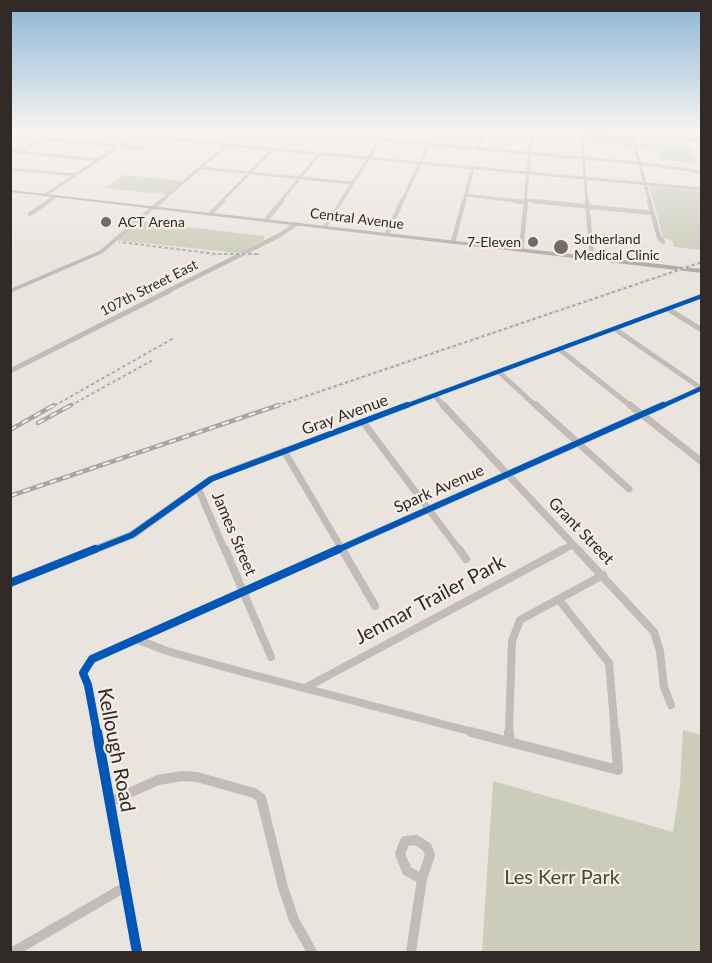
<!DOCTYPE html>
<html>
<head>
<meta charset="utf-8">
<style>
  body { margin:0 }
  #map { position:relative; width:712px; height:963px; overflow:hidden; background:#eae4de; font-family:Lato,sans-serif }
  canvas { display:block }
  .frame { position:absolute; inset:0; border:12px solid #322a27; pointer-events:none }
</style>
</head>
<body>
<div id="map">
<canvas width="712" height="963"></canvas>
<div class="frame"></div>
</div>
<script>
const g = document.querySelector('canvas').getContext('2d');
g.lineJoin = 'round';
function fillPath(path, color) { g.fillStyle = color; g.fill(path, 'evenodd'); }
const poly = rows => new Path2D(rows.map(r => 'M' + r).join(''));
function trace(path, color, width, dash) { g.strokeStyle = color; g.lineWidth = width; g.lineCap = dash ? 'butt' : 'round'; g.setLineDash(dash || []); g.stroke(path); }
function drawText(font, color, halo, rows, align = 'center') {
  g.font = font + ' Lato,sans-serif'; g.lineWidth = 4.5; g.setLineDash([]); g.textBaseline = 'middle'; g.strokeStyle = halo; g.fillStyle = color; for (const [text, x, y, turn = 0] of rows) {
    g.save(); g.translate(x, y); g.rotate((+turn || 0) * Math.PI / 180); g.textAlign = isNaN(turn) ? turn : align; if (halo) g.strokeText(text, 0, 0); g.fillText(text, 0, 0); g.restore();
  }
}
const green = poly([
  [581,132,631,136,633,143,689,146,698,164,660,159,657,151,653,150,582,142],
  [124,175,185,181,169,195,105,188],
  [649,186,701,191,701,250,674,247,672,241,663,237],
  [138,221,264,236,264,240,238,253,116,240],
  [683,730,701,735,701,952,482,952,493,781,673,832,680,785]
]);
const minorFar5 = poly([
  [102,130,227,145,702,189],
  [550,130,702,140],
  [581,130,587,202],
  [630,130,650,202],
  [43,139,141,148],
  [380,140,638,163,702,172],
  [478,149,484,130],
  [10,151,98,160],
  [19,152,59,130],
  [200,168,352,183],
  [10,169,75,175],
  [45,195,139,133],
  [465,195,526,202],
  [526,200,547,202],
  [47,202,56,196],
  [160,202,227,145],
  [221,202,273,149],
  [280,202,320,153],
  [402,202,435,130],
  [464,202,473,168],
  [525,202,532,130]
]);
const minorFar4 = poly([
  [515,201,526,202],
  [533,201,652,213],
  [587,201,592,258],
  [649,201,659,237,663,242],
  [154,207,161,201],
  [30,214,49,201],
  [210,214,223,201],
  [266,220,282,201],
  [387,234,402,201],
  [453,242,464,201],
  [521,250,526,201],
  [166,292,280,235,296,224]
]);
const minorFar3 = poly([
  [668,309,702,330],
  [615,329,702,389],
  [559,349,632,407],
  [10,371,169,291],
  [499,372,537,407],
  [435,396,445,407],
  [660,407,702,388]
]);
const minorFar2 = poly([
  [443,405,579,551],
  [536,405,629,489],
  [630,405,702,462],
  [363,422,460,551],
  [284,451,343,551],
  [198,488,225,551],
  [335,551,663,405],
  [561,551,572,545]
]);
const minorFar1 = poly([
  [225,549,271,657],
  [342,549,375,606],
  [459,549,466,559],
  [577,549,654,632,660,651,664,687,671,705],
  [560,601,609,663,615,733],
  [136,639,167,651,246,673,477,733],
  [305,688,564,549],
  [97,733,88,685,83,673,92,659,339,549],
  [509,733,512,641,520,620,603,575]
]);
const minor = poly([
  [97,732,137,952],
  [471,732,618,770,615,732],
  [509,742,509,732],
  [109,802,158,780,182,776,197,777,254,793,261,798,283,887,294,920,312,952],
  [416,840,427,847,430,855,422,879,407,871,400,854,405,841,416,840],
  [13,952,125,887],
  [411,952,422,879]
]);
const tertiary = poly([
  [384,130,388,130,327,227,323,228,323,227,384,130],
  [152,206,156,207,103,253,10,293,10,289,99,251,152,206],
  [702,294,702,298,243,469,214,481,135,538,10,587,10,578,129,532,208,477,237,465,702,294]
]);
const secondary = poly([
  [10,190,702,269,702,273,10,192,10,190]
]);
const primary = poly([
  [17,130,24,130,10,135,10,132,17,130]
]);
const railFar1 = poly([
  [120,242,216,254,258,254],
  [52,407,172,339],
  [68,407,151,361],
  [274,407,702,262]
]);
const rail = poly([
  [38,423,71,405],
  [10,430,54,405],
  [10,496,279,405]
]);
const cyclewayFar3 = poly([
  [403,407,702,296],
  [660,407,702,388]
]);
const cyclewayFar2 = poly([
  [92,551,132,535,211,479,407,405],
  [335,551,663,405]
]);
const cyclewayFar1 = poly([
  [10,583,95,549],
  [97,733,88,685,83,673,92,659,339,549]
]);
const cycleway = poly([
  [97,732,137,952]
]);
const markers = [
  [106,222,6,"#726b67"],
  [533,242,6,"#726b67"],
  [561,247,8,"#726b67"]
];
const farStreetnames = [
  ["Central Avenue",357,219,7],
  ["107th Street East",149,288,-27]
];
const farPoinames = [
  ["ACT Arena",118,222],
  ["Sutherland",574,239],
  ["Medical Clinic",574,255],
  ["7-Eleven",521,242,"right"]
];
const streetNames = [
  ["Gray Avenue",345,415,-20],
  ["Spark Avenue",439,489,-24],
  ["Grant Street",581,531,46],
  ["James Street",234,534,67]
];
const nearStreetnames = [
  ["Jenmar Trailer Park",430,600,-28],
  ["Kellough Road",116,750,79]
];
const nearParknames = [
  ["Les Kerr Park",562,878]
];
fillPath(green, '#cbcdba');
trace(minorFar5, '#c2bcb8', 3);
trace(minorFar4, '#c2bcb8', 4.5);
trace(minorFar3, '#c2bcb8', 5);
trace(minorFar2, '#c2bcb8', 7);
trace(minorFar1, '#c2bcb8', 8);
trace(minor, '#c2bcb8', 10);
fillPath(tertiary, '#c2bcb8');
fillPath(secondary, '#b3ada8');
fillPath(primary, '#b1aba7');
trace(railFar1, '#aaa5a2', 2);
trace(rail, '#aaa5a2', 4.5);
trace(railFar1, '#f6eee6', 1.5, [3]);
trace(rail, '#f6eee6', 2, [7]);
trace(cyclewayFar3, '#0057b8', 4.5);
trace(cyclewayFar2, '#0057b8', 6);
trace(cyclewayFar1, '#0057b8', 8);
trace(cycleway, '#0057b8', 10);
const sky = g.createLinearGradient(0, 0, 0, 265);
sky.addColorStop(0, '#8ab6d5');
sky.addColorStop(0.49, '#f6f3f0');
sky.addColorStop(1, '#f6f3f000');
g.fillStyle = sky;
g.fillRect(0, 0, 712, 265);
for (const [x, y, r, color] of markers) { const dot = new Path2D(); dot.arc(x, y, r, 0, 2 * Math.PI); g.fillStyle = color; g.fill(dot); trace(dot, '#f6eee6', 2); }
drawText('14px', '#322a27', '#f6eee6', farStreetnames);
drawText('14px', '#322a27', '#f6eee6', farPoinames, 'left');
drawText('16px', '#322a27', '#f6eee6', streetNames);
drawText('20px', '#322a27', '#f6eee6', nearStreetnames);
drawText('20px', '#434d2e', '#f6eee6', nearParknames);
</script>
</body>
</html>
